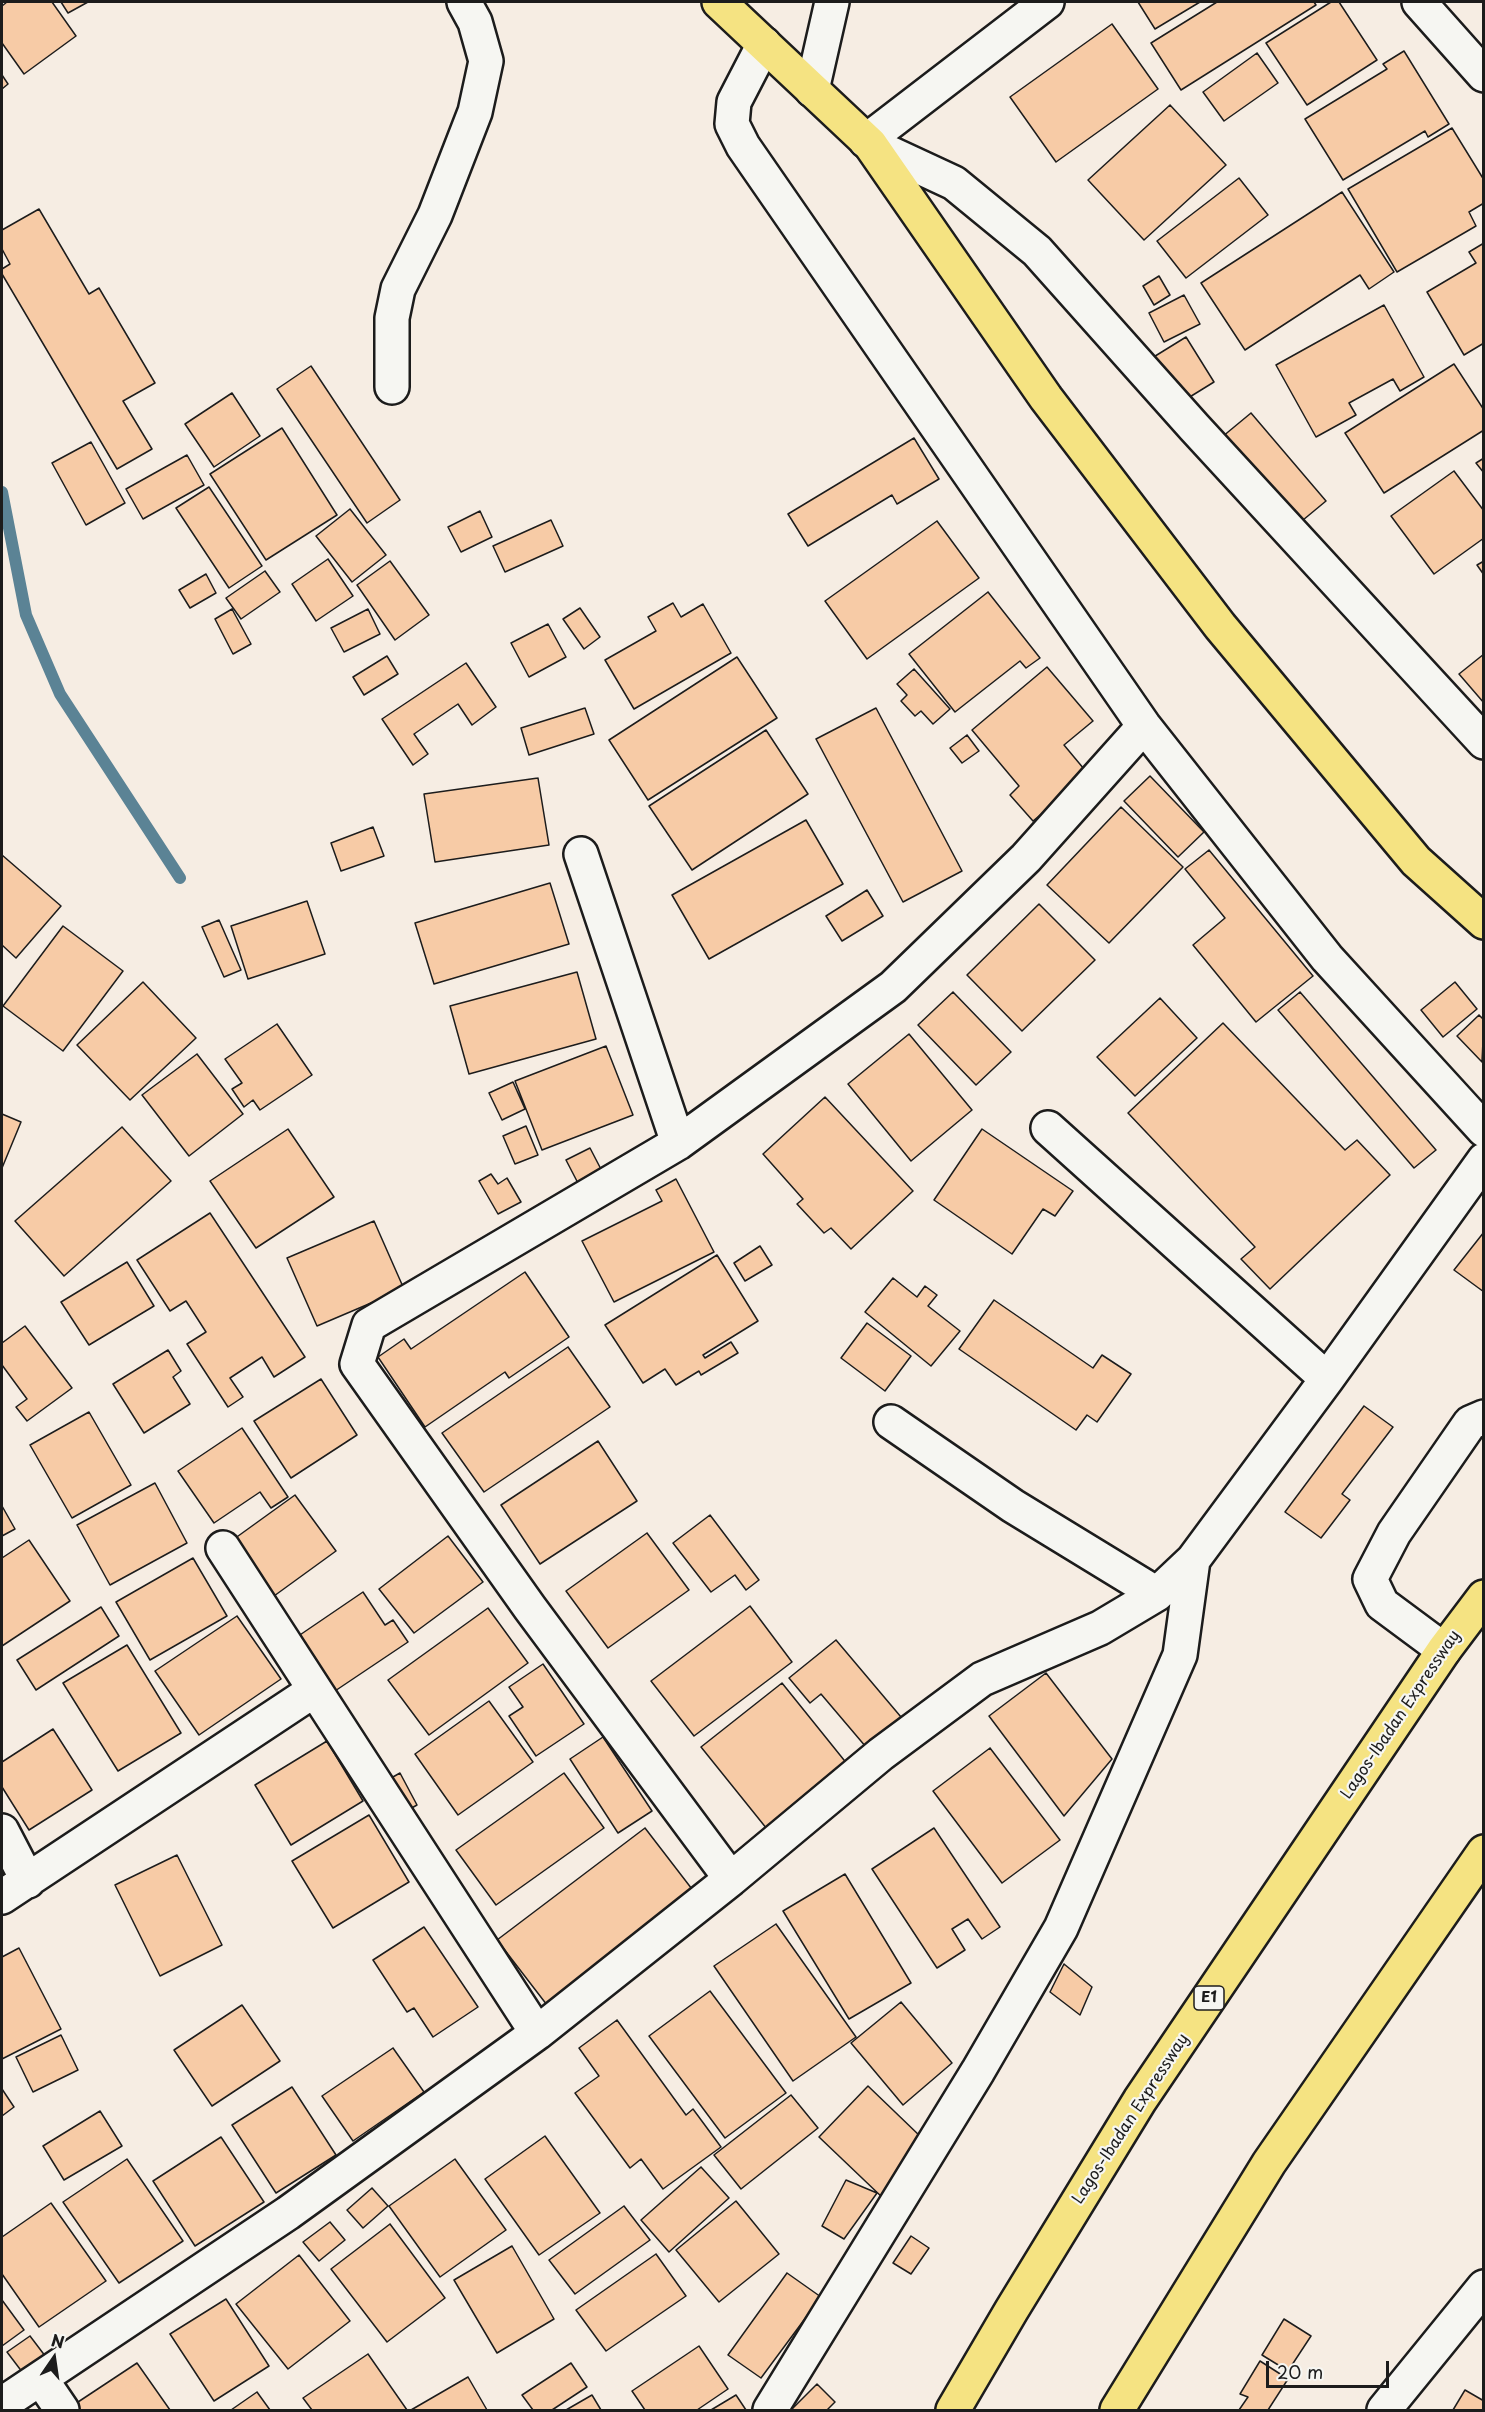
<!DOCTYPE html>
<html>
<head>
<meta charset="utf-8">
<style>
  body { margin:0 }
  #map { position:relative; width:1485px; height:2412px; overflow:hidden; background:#f6ede3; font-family:"Playpen Sans",sans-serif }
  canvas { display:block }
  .frame { position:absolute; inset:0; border:3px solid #1c1c1c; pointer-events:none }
  .north { position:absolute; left:24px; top:2328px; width:60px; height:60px; -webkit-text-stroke:4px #f6f6f2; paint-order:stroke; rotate:13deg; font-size:16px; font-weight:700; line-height:24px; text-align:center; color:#1c1c1c }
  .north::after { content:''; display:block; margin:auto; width:21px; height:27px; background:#1c1c1c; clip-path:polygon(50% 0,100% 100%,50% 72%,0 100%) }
  .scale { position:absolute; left:1266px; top:2361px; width:123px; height:27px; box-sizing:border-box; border:3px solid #1c1c1c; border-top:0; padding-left:8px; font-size:18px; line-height:21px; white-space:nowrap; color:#1c1c1c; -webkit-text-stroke:4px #f6f6f2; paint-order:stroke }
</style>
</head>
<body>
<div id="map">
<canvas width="1485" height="2412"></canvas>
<div class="frame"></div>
<div class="north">N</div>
<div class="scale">20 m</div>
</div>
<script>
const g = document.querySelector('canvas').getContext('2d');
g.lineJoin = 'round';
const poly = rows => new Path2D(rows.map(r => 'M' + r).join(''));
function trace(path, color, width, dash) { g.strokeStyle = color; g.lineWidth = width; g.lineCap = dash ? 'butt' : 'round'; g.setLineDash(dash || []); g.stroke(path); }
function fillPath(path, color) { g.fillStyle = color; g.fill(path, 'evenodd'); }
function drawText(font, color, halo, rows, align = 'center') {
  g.font = font + ' "Playpen Sans",sans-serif'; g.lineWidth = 4.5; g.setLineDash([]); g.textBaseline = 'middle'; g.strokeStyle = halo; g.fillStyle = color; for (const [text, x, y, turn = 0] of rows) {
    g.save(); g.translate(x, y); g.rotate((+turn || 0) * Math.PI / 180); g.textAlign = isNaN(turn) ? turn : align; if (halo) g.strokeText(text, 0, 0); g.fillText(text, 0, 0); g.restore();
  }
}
const stream = poly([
  [2,492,26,615,60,694,180,878]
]);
const building = poly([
  [7,2,52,2,76,36,24,74,2,43,2,6,7,2],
  [61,2,88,2,68,13,61,2],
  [1138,2,1200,2,1155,29,1138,2],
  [1217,2,1314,2,1316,5,1181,90,1151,43,1217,2],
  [1331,2,1339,2,1377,60,1307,105,1266,43,1331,2],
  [1112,24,1158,89,1056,162,1010,97,1112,24],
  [1404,51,1449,124,1428,137,1425,131,1343,180,1305,119,1387,69,1383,64,1404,51],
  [1257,53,1278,83,1224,121,1203,92,1257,53],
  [2,75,8,84,2,89,2,75],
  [1170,105,1226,165,1144,240,1088,180,1170,105],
  [1452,128,1484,180,1484,203,1469,212,1476,226,1397,272,1348,189,1452,128],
  [1239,178,1268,215,1186,278,1157,241,1239,178],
  [1342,192,1394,272,1369,289,1360,275,1245,350,1201,283,1342,192],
  [39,209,89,294,99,288,155,383,123,401,152,449,117,469,2,274,2,269,10,264,2,249,2,230,39,209],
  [1484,243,1484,343,1464,355,1427,292,1476,263,1469,252,1484,243],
  [1159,276,1170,295,1154,305,1143,286,1159,276],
  [1184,295,1200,324,1164,342,1149,313,1184,295],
  [1384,305,1424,377,1400,391,1393,379,1349,403,1356,415,1316,437,1276,365,1384,305],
  [1186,337,1214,382,1180,403,1152,358,1186,337],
  [1454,364,1484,410,1484,430,1384,493,1345,433,1454,364],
  [311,366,400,500,367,523,277,389,311,366],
  [232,393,260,436,214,467,185,424,232,393],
  [1251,413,1326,501,1297,525,1222,437,1251,413],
  [282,428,337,515,266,560,210,474,282,428],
  [914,438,939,479,897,504,892,495,808,546,788,514,914,438],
  [91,442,125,503,86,525,52,463,91,442],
  [187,455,204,485,143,519,126,489,187,455],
  [1484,458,1484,473,1476,463,1484,458],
  [1454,471,1484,511,1484,538,1434,574,1391,516,1454,471],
  [209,487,262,566,229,588,176,508,209,487],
  [350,509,386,555,352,582,316,536,350,509],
  [480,511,492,537,461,552,448,527,480,511],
  [551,520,563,546,505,572,493,546,551,520],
  [937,521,979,578,867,659,825,601,937,521],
  [328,559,353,596,316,621,292,584,328,559],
  [390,561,429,615,395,640,357,585,390,561],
  [1484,561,1484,575,1477,565,1484,561],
  [265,571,280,592,241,619,226,598,265,571],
  [206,574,216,593,190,608,179,590,206,574],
  [988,592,1040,658,1026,668,1020,661,955,712,909,654,988,592],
  [673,603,681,617,703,604,731,653,634,709,605,660,656,631,648,617,673,603],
  [580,608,600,637,584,649,563,619,580,608],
  [232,609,251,644,233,654,215,619,232,609],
  [368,609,380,634,344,652,331,628,368,609],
  [548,624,566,657,529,677,511,643,548,624],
  [1484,654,1484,703,1459,674,1484,654],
  [387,656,398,674,364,695,353,677,387,656],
  [737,657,777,718,648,800,609,740,737,657],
  [466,663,496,707,472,725,458,704,414,734,428,754,413,765,382,719,466,663],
  [1047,667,1093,721,1064,745,1089,775,1033,821,1010,795,1019,786,972,730,1047,667],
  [914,669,950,709,933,724,921,711,915,716,901,701,907,695,897,684,914,669],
  [585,708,594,734,529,755,521,728,585,708],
  [876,708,962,871,903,902,816,739,876,708],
  [766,730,808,794,692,870,649,806,766,730],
  [967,735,979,751,962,763,950,748,967,735],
  [1150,776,1204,832,1178,857,1124,801,1150,776],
  [538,778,549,845,435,862,424,794,538,778],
  [1121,807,1183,867,1109,943,1047,885,1121,807],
  [806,820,843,884,709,959,672,895,806,820],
  [373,827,384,856,341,871,331,843,373,827],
  [1209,850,1313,976,1256,1022,1193,945,1225,918,1185,869,1209,850],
  [2,855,61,906,16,958,2,945,2,855],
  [550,883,569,944,434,984,415,923,550,883],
  [867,890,883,916,842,941,826,916,867,890],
  [307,901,325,954,248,979,231,926,307,901],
  [1039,904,1095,960,1022,1031,967,975,1039,904],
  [219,920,241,970,224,977,202,927,219,920],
  [63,926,123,971,63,1051,3,1006,63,926],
  [577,972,596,1039,469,1074,450,1006,577,972],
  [143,982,196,1038,130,1100,77,1045,143,982],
  [1455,982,1477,1009,1443,1037,1421,1010,1455,982],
  [953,992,1011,1052,976,1085,918,1025,953,992],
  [1300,992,1436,1150,1414,1168,1278,1010,1300,992],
  [1160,998,1197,1038,1135,1096,1097,1057,1160,998],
  [1479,1015,1484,1020,1482,1062,1457,1036,1479,1015],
  [1223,1023,1345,1150,1357,1140,1390,1175,1270,1289,1241,1259,1255,1247,1128,1113,1223,1023],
  [277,1024,312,1075,260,1110,253,1100,244,1107,232,1089,242,1083,225,1059,277,1024],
  [909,1034,972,1110,911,1161,848,1084,909,1034],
  [606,1046,633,1115,542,1150,515,1081,606,1046],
  [197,1054,243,1114,189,1156,142,1095,197,1054],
  [513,1082,525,1109,502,1120,489,1093,513,1082],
  [825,1097,913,1191,851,1249,831,1228,824,1233,797,1204,803,1199,763,1154,825,1097],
  [2,1114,21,1122,2,1168,2,1114],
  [526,1126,538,1155,515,1164,503,1136,526,1126],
  [122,1127,171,1181,64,1276,15,1221,122,1127],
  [288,1129,334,1197,256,1248,210,1181,288,1129],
  [982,1129,1073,1191,1055,1216,1043,1209,1012,1254,934,1200,982,1129],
  [590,1148,604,1175,580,1187,566,1160,590,1148],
  [491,1174,498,1184,507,1178,521,1202,498,1214,479,1181,491,1174],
  [676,1179,714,1252,614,1302,582,1241,662,1201,656,1190,676,1179],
  [210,1213,305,1357,274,1377,262,1357,230,1378,243,1397,228,1407,187,1344,206,1332,186,1301,170,1311,137,1260,210,1213],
  [374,1221,404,1289,317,1326,287,1258,374,1221],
  [1484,1232,1484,1292,1454,1270,1484,1232],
  [760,1246,772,1265,745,1281,734,1263,760,1246],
  [717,1255,758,1321,703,1355,705,1358,731,1342,738,1353,701,1375,699,1371,676,1385,665,1369,643,1383,605,1325,717,1255],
  [127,1262,154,1306,89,1345,61,1302,127,1262],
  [525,1272,569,1337,509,1378,505,1372,425,1427,378,1357,404,1339,411,1349,525,1272],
  [893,1278,917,1297,925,1286,937,1295,928,1306,960,1331,931,1366,865,1312,893,1278],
  [994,1300,1093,1368,1102,1355,1131,1374,1097,1422,1087,1415,1076,1430,959,1349,994,1300],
  [867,1323,911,1356,885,1391,841,1358,867,1323],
  [25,1326,72,1388,27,1421,16,1407,27,1399,2,1365,2,1343,25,1326],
  [568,1347,610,1407,484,1492,442,1433,568,1347],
  [168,1350,181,1371,173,1377,190,1404,144,1433,113,1384,168,1350],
  [321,1379,357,1435,291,1478,254,1421,321,1379],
  [1364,1406,1393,1427,1342,1494,1350,1500,1321,1538,1285,1512,1364,1406],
  [89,1412,131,1485,72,1518,30,1445,89,1412],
  [242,1428,288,1497,271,1508,260,1492,214,1523,178,1471,242,1428],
  [598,1441,637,1501,540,1564,501,1505,598,1441],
  [155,1483,187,1543,110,1585,77,1525,155,1483],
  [295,1495,336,1551,274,1596,234,1539,295,1495],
  [2,1506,15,1529,2,1536,2,1506],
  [710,1515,759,1580,746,1590,735,1575,711,1592,673,1543,710,1515],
  [647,1533,689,1590,608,1648,566,1591,647,1533],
  [448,1536,483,1582,414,1633,379,1589,448,1536],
  [29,1540,70,1601,2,1646,2,1558,29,1540],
  [193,1558,227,1616,150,1660,116,1602,193,1558],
  [363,1592,385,1625,393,1620,408,1642,329,1695,291,1641,363,1592],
  [750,1606,792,1662,694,1736,651,1681,750,1606],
  [101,1607,119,1636,36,1690,17,1660,101,1607],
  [488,1608,528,1663,429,1735,388,1680,488,1608],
  [237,1616,281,1679,199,1735,155,1671,237,1616],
  [836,1640,901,1717,866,1747,821,1694,810,1703,789,1678,836,1640],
  [127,1645,181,1733,118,1771,63,1683,127,1645],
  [543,1664,584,1724,536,1756,509,1716,523,1707,509,1687,543,1664],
  [1046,1673,1112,1759,1064,1816,989,1716,1046,1673],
  [782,1683,848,1765,767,1829,701,1747,782,1683],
  [489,1701,533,1762,458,1815,415,1754,489,1701],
  [53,1729,92,1790,29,1830,2,1787,2,1762,53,1729],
  [603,1737,652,1811,618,1833,570,1759,603,1737],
  [327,1741,363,1801,291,1845,255,1785,327,1741],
  [990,1748,1060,1840,1002,1883,933,1791,990,1748],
  [400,1773,417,1805,401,1814,384,1782,400,1773],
  [564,1773,604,1828,496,1905,456,1850,564,1773],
  [369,1815,409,1882,333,1928,292,1861,369,1815],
  [645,1828,695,1893,547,2005,497,1940,645,1828],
  [934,1828,1000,1927,982,1939,968,1919,952,1929,965,1950,937,1968,872,1869,934,1828],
  [177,1855,222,1945,160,1976,115,1885,177,1855],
  [845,1874,911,1983,849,2019,783,1911,845,1874],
  [776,1924,856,2037,793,2081,714,1966,776,1924],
  [424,1927,478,2007,433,2037,414,2008,407,2012,373,1960,424,1927],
  [19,1948,61,2029,2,2059,2,1957,19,1948],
  [1064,1964,1092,1987,1080,2015,1050,1992,1064,1964],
  [710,1991,786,2093,725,2138,649,2036,710,1991],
  [901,2002,952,2063,903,2105,851,2043,901,2002],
  [242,2005,280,2061,212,2106,174,2050,242,2005],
  [617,2020,686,2115,693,2109,721,2147,663,2189,641,2159,630,2168,575,2093,599,2076,579,2048,617,2020],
  [61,2035,78,2070,33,2092,16,2057,61,2035],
  [393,2048,424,2092,353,2141,322,2096,393,2048],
  [868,2086,921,2137,884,2199,819,2137,868,2086],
  [292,2087,336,2155,276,2193,232,2125,292,2087],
  [2,2089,14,2107,2,2116,2,2089],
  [791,2095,818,2128,741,2189,714,2155,791,2095],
  [100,2111,122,2146,64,2180,43,2146,100,2111],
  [545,2136,600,2213,539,2255,485,2179,545,2136],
  [221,2137,264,2202,195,2246,153,2181,221,2137],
  [127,2159,183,2241,119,2283,63,2202,127,2159],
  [455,2159,506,2230,440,2277,389,2206,455,2159],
  [701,2167,729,2198,669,2252,641,2220,701,2167],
  [846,2180,877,2193,844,2239,822,2226,846,2180],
  [372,2188,388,2206,363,2228,347,2210,372,2188],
  [736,2201,779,2254,719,2302,676,2250,736,2201],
  [51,2203,106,2281,39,2327,2,2274,2,2237,51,2203],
  [624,2206,650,2240,575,2294,549,2260,624,2206],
  [330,2222,345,2240,319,2261,303,2242,330,2222],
  [390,2224,445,2298,387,2342,331,2269,390,2224],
  [911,2236,929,2248,911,2274,893,2263,911,2236],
  [512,2246,554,2319,497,2353,454,2280,512,2246],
  [656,2254,686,2296,606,2351,576,2310,656,2254],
  [299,2255,350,2321,288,2369,236,2304,299,2255],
  [787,2273,821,2297,761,2378,728,2355,787,2273],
  [226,2299,269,2366,214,2401,170,2334,226,2299],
  [2,2300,24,2330,2,2346,2,2300],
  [1284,2319,1311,2336,1288,2371,1262,2355,1284,2319],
  [30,2336,52,2365,29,2381,7,2352,30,2336],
  [699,2346,728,2389,697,2410,645,2410,632,2391,699,2346],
  [368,2354,407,2410,312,2410,303,2398,368,2354],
  [1260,2361,1288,2379,1268,2410,1239,2410,1248,2397,1240,2394,1260,2361],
  [137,2363,170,2410,80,2410,75,2404,137,2363],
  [571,2363,587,2387,552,2410,533,2410,522,2395,571,2363],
  [468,2377,487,2410,411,2410,468,2377],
  [817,2384,835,2402,827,2410,791,2410,817,2384],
  [1465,2390,1484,2401,1484,2410,1453,2410,1465,2390],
  [257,2392,270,2410,231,2410,257,2392],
  [592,2395,601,2410,566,2410,592,2395],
  [736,2395,746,2410,711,2410,736,2395]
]);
const minor = poly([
  [1419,2,1484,75],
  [764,44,734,102,732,124,743,146,1144,726,1327,958,1484,1130],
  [812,90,832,2],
  [866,141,1047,2],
  [870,144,954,183,1037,251,1194,427,1484,742],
  [392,387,392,318,398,289,435,215,475,112,486,61,475,22,464,2],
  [581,854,678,1143],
  [1048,1128,1327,1379],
  [891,1422,1013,1506,1157,1594],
  [223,1548,537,2033],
  [1444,1650,1382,1604,1370,1579,1394,1533,1470,1423,1484,1417],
  [2,1831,28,1881],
  [731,1879,530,1608,357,1364,369,1325,678,1143,893,987,1026,858,1144,726],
  [2,1897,313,1691],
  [41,2379,62,2410],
  [2,2404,288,2213,537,2033,731,1879,881,1754,982,1679,1100,1628,1157,1594,1193,1560,1327,1379,1484,1160],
  [770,2410,978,2071,1061,1928,1180,1655,1193,1560],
  [1384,2410,1484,2287]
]);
const major = poly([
  [719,2,870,144,1046,398,1220,626,1416,861,1484,922]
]);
const highway = poly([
  [953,2410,1011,2311,1140,2100,1444,1650,1484,1597],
  [1117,2410,1269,2163,1484,1852]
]);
const shields = [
  [1209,1998,30]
];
const shieldNames = [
  ["E1",1209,1998]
];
const streetNames = [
  ["Lagos-Ibadan Expressway",1401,1715,-56],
  ["Lagos-Ibadan Expressway",1131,2119,-57]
];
trace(stream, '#5b8395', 12);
fillPath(building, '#f7cba6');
trace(building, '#1c1c1c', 1.5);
trace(minor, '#1c1c1c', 38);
trace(major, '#1c1c1c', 38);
trace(highway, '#1c1c1c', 38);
trace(minor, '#f6f6f2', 33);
trace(major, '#f5e382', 33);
trace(highway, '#f5e382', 33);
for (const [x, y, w] of shields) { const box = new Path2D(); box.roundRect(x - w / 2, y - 12, w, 24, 4.5); g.fillStyle = '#f6f6f2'; g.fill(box); trace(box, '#1c1c1c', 1.5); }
drawText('bold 15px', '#1c1c1c', null, shieldNames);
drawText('16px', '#1c1c1c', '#f6f6f2', streetNames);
</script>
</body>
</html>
